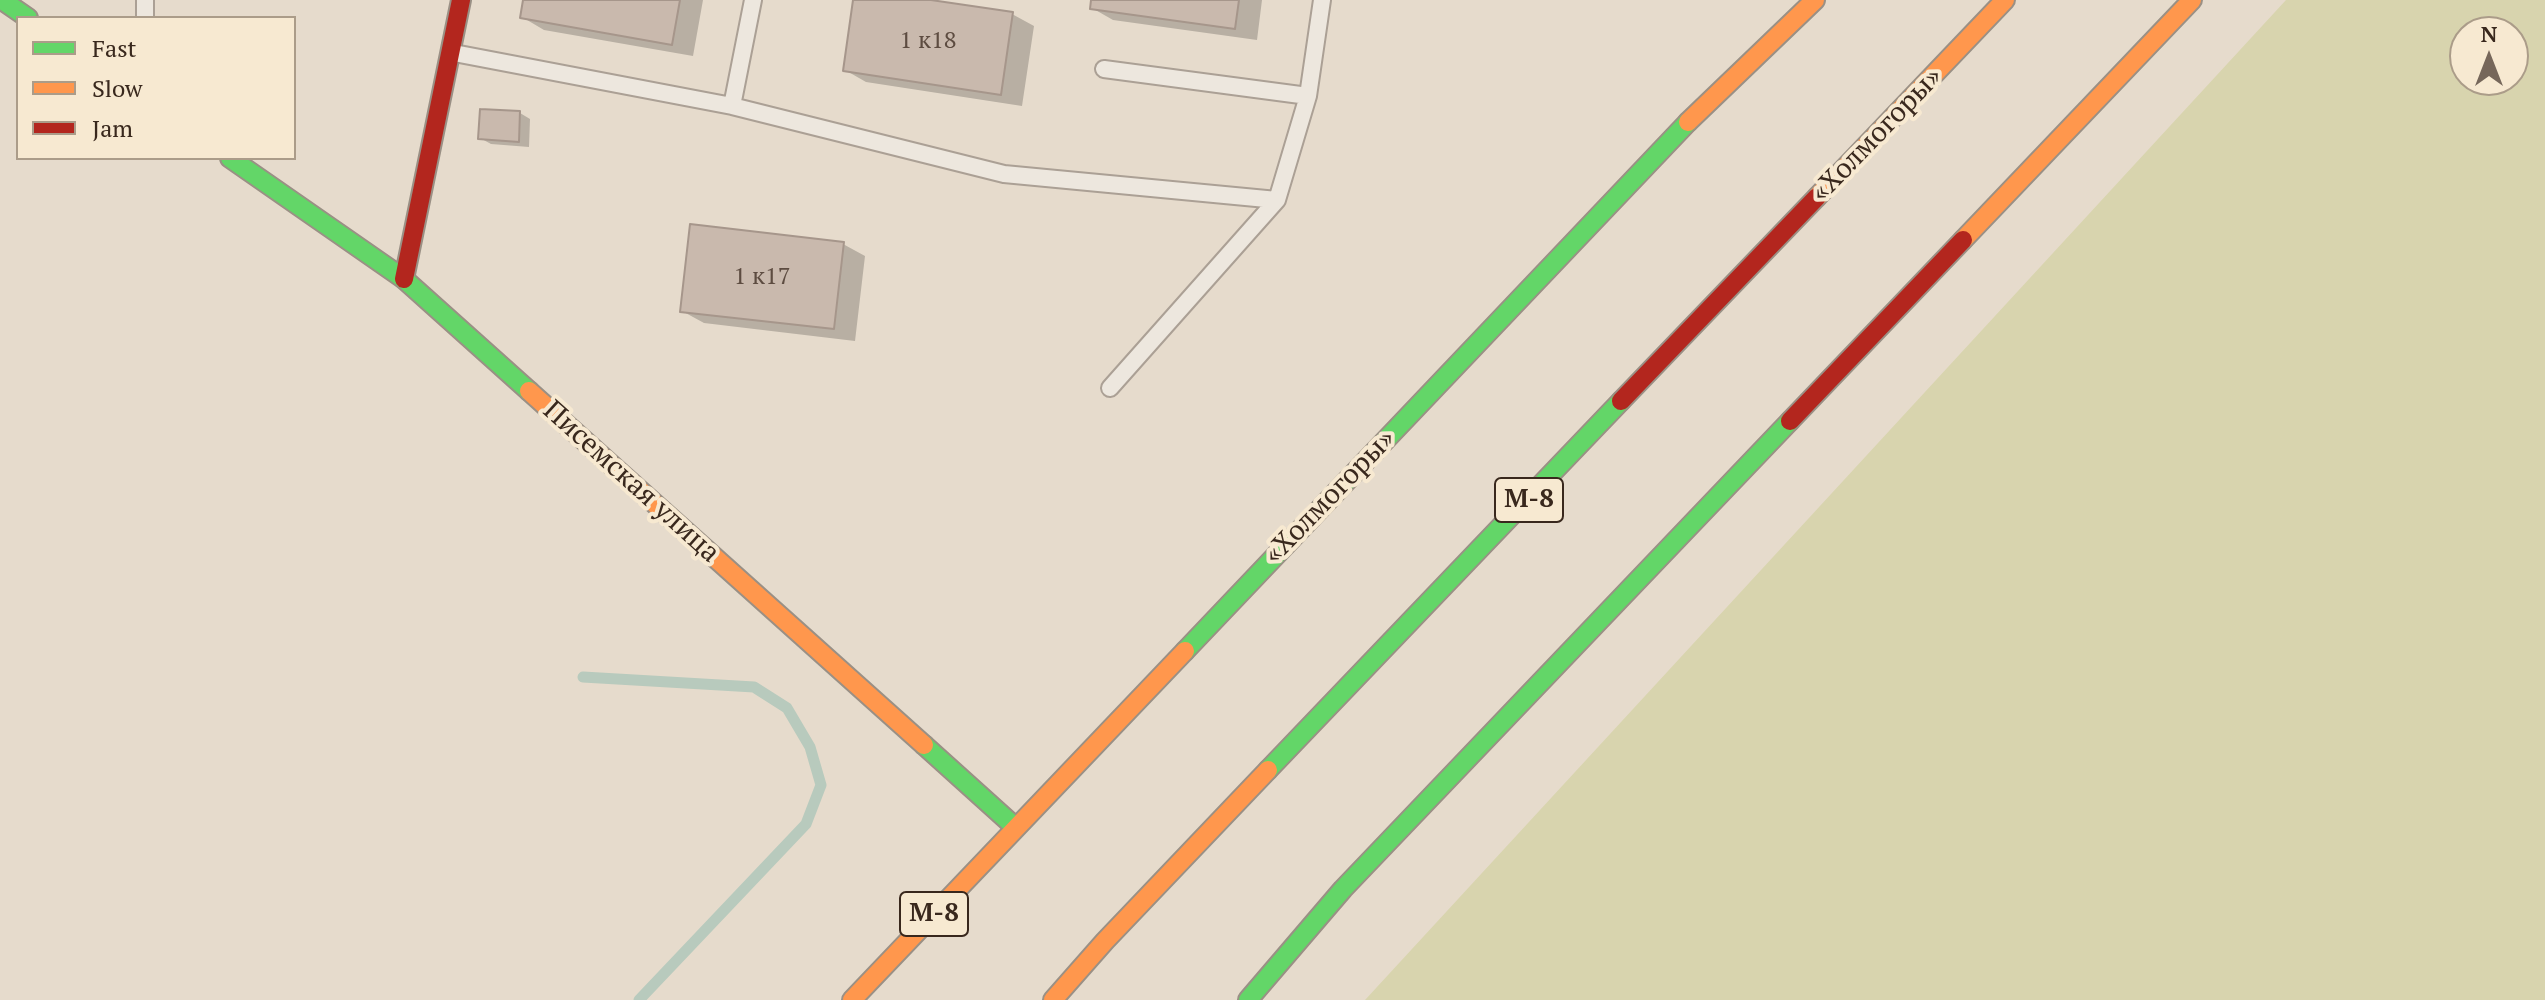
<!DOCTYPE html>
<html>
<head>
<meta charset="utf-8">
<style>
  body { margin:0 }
  #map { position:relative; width:2545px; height:1000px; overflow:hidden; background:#e6dbcc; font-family:"PT Serif",serif }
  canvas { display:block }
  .legend { position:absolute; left:16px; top:16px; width:280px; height:144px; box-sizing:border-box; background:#f7e9d1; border:2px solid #ab9c89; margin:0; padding:10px 14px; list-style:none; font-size:24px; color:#39281d }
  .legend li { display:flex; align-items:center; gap:16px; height:40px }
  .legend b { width:40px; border:2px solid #ab9c89 }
  .north { position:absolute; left:2449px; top:16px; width:80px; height:80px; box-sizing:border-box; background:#f7e9d1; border:2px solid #ab9c89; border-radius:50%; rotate:0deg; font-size:22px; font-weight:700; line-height:32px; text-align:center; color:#39281d }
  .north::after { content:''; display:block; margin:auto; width:28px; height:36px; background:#76675a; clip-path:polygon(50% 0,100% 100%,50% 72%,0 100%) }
</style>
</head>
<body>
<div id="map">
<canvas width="2545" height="1000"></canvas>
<ul class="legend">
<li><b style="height:10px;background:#63d668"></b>Fast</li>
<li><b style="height:10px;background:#ff974d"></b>Slow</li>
<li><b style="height:10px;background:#b3261e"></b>Jam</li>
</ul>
<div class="north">N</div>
</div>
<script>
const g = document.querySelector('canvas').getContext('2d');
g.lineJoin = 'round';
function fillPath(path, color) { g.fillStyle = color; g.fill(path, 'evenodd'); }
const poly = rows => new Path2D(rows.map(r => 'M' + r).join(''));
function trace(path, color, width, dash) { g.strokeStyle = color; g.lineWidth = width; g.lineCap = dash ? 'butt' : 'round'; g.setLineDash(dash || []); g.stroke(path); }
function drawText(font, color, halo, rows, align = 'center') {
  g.font = font + ' "PT Serif",serif'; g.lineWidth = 8; g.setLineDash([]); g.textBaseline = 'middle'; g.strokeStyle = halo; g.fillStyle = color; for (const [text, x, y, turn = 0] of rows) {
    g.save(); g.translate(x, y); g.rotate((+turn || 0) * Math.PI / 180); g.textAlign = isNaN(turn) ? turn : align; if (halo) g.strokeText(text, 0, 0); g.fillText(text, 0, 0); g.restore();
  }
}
const green = poly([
  [2286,0,2545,0,2545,1000,1365,1000],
  [2513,32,2513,80,2465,80,2465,32]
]);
const shadow = poly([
  [525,0,703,0,693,56,544,30,522,17],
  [855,0,917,0,1012,14,1034,26,1022,106,866,82,845,70],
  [1093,0,1262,0,1257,40,1113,20,1092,8],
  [520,113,530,119,529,147,491,144,480,138],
  [843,244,865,256,855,341,704,323,682,311]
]);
const stream = poly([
  [583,677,754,687,787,708,810,747,821,785,806,824,639,1000]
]);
const building = poly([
  [523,0,680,0,672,45,520,18,523,0],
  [853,0,931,0,1013,12,1001,95,843,71,853,0],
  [1091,0,1239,0,1235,29,1090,9,1091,0],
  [480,109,520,111,519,142,478,139,480,109],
  [690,224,844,242,834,329,680,312,690,224]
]);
const lane = poly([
  [145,0,145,18],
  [454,53,732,106,1004,174,1277,200,1308,96,1322,0],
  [1104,69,1308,96],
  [732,106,753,0],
  [1110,388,1277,200]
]);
const fast = poly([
  [2,0,28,18],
  [230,158,404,279,529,391],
  [1185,651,1688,122],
  [924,745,1015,827],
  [1268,770,1621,401],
  [1248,1000,1343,889,1790,421]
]);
const slow = poly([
  [1688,122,1815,0],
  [1817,197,2005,0],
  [1963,240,2192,0],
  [529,391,924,745],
  [852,1000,1185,651],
  [1053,1000,1105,941,1268,770]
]);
const jam = poly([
  [404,279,461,0],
  [1621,401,1817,197],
  [1790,421,1963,240]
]);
const numberNames = [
  ["1 к18",928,41],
  ["1 к17",762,277]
];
const shields = [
  [1529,500,68],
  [934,914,68]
];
const shieldNames = [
  ["М-8",1529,500],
  ["М-8",934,914]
];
const streetNames = [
  ["«Холмогоры»",1877,135,-46],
  ["Писемская улица",631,482,42],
  ["«Холмогоры»",1330,497,-46]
];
fillPath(green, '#d8d4ae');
fillPath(shadow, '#0003');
trace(stream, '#b8cabd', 11);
fillPath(building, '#c9b9ad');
trace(building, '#a6968b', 2);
trace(lane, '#aba095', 20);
trace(fast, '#9a9085', 22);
trace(slow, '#9a9085', 22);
trace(jam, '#9a9085', 22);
trace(lane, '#ede7de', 16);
trace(fast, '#63d668', 18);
trace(slow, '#ff974d', 18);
trace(jam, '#b3261e', 18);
drawText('24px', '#5d4c41', null, numberNames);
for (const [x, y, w] of shields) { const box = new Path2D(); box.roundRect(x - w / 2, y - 22, w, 44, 6); g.fillStyle = '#f7e9d1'; g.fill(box); trace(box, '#39281d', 2); }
drawText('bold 26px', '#39281d', null, shieldNames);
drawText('28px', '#39281d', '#f7e9d1', streetNames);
</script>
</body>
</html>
